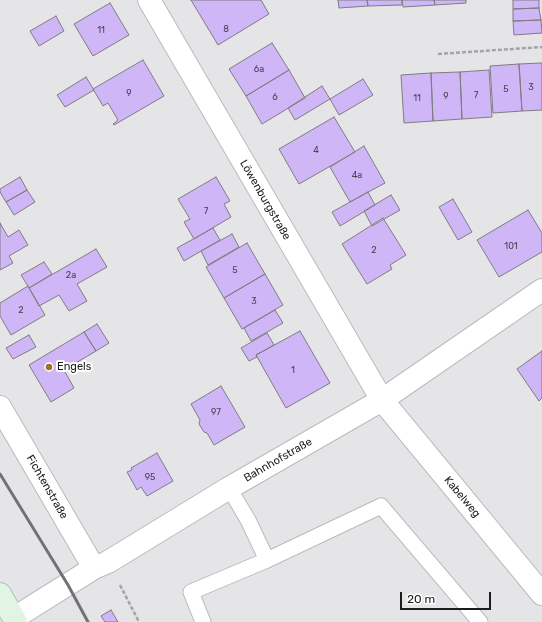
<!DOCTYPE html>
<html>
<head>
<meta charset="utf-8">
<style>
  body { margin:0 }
  #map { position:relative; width:542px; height:622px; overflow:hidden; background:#e5e4e7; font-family:Rubik,sans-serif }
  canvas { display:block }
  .scale { position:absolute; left:400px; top:592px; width:91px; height:18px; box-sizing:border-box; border:2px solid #1d1c1d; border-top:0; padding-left:5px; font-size:12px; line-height:14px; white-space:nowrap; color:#1d1c1d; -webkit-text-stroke:3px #fff; paint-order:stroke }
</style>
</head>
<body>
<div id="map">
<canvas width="542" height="622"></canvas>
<div class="scale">20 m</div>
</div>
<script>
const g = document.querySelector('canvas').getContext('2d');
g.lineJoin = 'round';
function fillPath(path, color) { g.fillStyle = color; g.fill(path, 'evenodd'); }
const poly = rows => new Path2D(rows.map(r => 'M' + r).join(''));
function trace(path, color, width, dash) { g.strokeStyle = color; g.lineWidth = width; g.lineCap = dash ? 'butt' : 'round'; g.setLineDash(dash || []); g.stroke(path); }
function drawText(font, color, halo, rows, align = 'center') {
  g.font = font + ' Rubik,sans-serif'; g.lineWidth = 4; g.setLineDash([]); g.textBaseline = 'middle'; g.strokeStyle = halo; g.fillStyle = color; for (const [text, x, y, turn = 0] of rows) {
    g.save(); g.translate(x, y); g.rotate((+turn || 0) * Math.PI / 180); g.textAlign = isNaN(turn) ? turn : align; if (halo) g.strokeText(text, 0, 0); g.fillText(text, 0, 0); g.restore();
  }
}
const building = poly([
  [191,0,261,0,269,14,218,45,191,0],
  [338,0,367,0,368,6,339,8,338,0],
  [367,0,402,0,402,5,368,6,367,0],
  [402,0,434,0,435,5,403,7,402,0],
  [434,0,466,0,466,3,435,5,434,0],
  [513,0,539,0,539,8,513,9,513,0],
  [110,3,129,35,93,56,74,24,110,3],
  [539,8,541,20,513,21,513,9,539,8],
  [56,16,64,31,39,46,30,31,56,16],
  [541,20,542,33,514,35,513,21,541,20],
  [272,43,289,70,246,96,229,69,272,43],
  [143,60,164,96,114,125,113,124,118,120,108,103,103,106,93,89,143,60],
  [542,63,542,110,522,111,519,64,542,63],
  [519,64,522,111,493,113,490,66,519,64],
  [289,70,305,98,262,124,246,96,289,70],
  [489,70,492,117,462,119,460,72,489,70],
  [460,72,462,119,433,121,431,73,460,72],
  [431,73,433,121,404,123,401,75,431,73],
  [86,77,94,90,65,107,57,95,86,77],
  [363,79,373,95,339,115,330,99,363,79],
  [322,86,330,99,295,120,288,108,322,86],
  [334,117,355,152,299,184,279,149,334,117],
  [364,146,385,183,350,202,330,167,364,146],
  [20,177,27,190,6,202,0,192,0,189,20,177],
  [216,177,230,201,224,204,231,217,194,239,184,222,190,219,178,199,216,177],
  [27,190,35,202,14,215,6,202,27,190],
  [368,192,375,205,340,226,332,212,368,192],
  [391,195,400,210,372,226,364,211,391,195],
  [453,199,472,232,458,240,439,207,453,199],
  [528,210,542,233,542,252,499,277,477,240,528,210],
  [383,218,406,255,390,265,392,269,367,284,342,244,383,218],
  [0,223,8,237,19,230,28,245,9,256,13,263,0,270,0,223],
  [213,228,220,240,184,261,177,248,213,228],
  [232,234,239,247,208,265,201,251,232,234],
  [247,243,265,274,224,298,206,267,247,243],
  [96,249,107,267,77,284,87,301,69,311,59,295,39,306,29,288,96,249],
  [44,262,52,274,29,288,21,275,44,262],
  [265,274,283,305,242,329,224,298,265,274],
  [28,286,45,315,11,335,0,316,0,303,28,286],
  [275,310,283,323,251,341,244,328,275,310],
  [97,324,109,343,96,351,84,332,97,324],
  [300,331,330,383,286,408,256,355,300,331],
  [84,332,96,351,64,370,74,388,51,402,29,365,84,332],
  [267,333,274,345,256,355,257,357,249,361,241,348,267,333],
  [29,335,36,347,13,359,6,348,29,335],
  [542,351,542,398,539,401,517,369,542,351],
  [221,386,245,427,214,445,207,433,204,432,199,424,200,420,191,404,221,386],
  [157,453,173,481,147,496,141,487,137,490,127,472,132,470,131,468,157,453],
  [111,610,118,622,105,622,101,616,111,610]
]);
const path = poly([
  [438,54,542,47],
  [120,585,139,622]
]);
const lane = poly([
  [229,488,248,520,267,560],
  [203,622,191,592,267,560,381,506,480,622]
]);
const street = poly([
  [149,0,382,400,542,594],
  [0,407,94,568],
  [14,618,94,568,108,562,229,488,382,400,542,290]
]);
const secondary = poly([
  [0,594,16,622]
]);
const rail = poly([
  [0,474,68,585,88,622]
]);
const markers = [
  [49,367,4,"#9b7420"]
];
const numberNames = [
  ["8",226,29],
  ["11",101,30],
  ["6a",259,69],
  ["3",531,87],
  ["5",506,89],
  ["9",129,93],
  ["7",476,95],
  ["9",446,96],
  ["6",275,97],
  ["11",417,98],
  ["4",316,150],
  ["4a",357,175],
  ["7",206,211],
  ["101",511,246],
  ["2",374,250],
  ["5",235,270],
  ["2a",71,275],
  ["3",254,301],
  ["2",21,310],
  ["1",293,370],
  ["97",216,412],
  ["95",150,477]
];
const streetNames = [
  ["Löwenburgstraße",265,200,60],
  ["Bahnhofstraße",278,460,-30],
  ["Fichtenstraße",47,487,60],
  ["Kabelweg",462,497,50]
];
const poiNames = [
  ["Engels",57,367]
];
fillPath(building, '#ceb6f7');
trace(building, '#7e7d80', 1);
trace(lane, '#bbbabd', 17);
trace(street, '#bbbabd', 24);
trace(secondary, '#bbbabd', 24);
trace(path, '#a5a4a6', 2.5, [4, 2]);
trace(lane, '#fff', 15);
trace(street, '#fff', 22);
trace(secondary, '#e0f5e3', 22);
trace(rail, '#727173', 3);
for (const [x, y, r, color] of markers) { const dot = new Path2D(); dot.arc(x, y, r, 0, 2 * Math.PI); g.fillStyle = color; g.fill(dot); trace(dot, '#fff', 1.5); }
drawText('9px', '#494254', null, numberNames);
drawText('11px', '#1d1c1d', '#fff', streetNames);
drawText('11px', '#1d1c1d', '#fff', poiNames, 'left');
</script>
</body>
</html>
